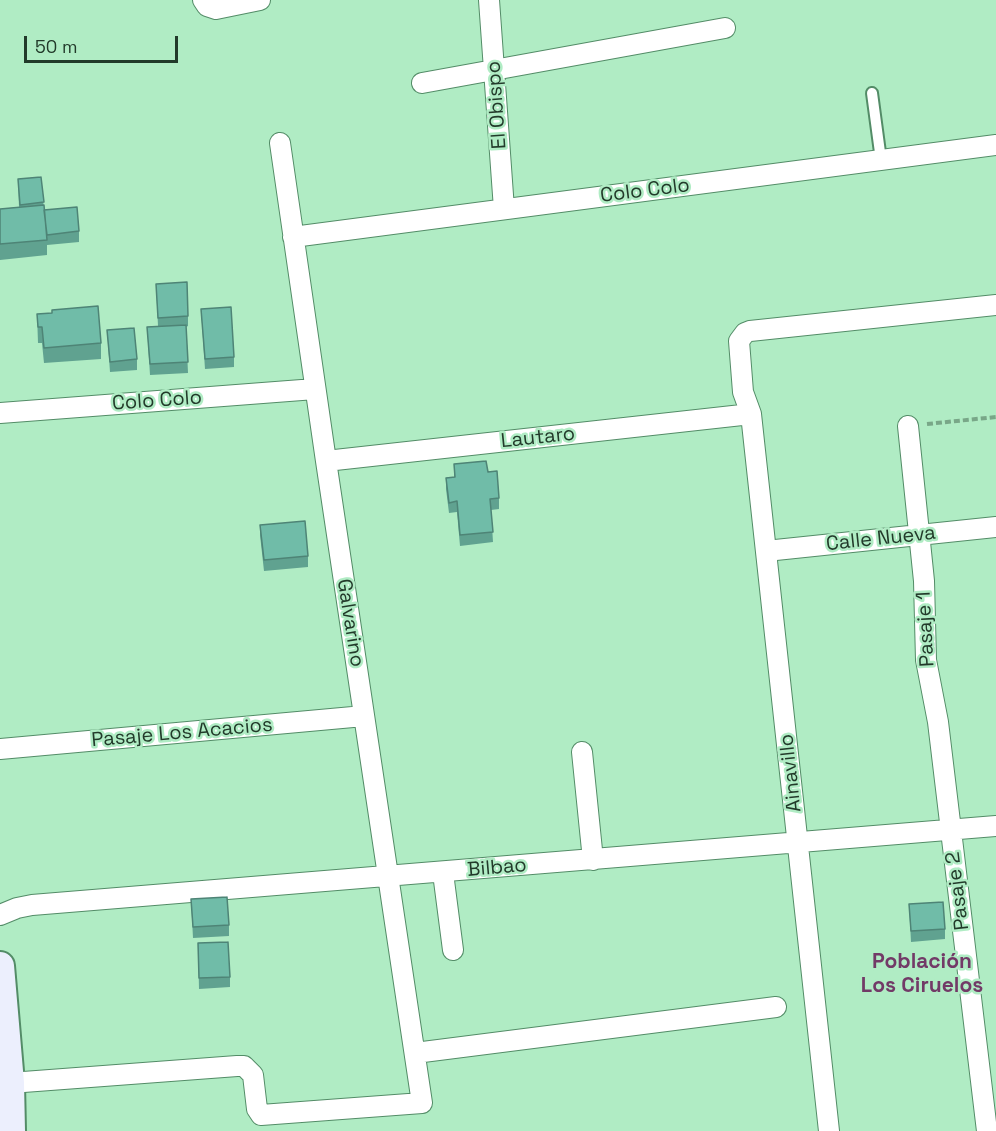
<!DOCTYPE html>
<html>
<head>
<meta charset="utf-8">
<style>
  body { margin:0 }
  #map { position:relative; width:996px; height:1131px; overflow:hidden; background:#b0ecc4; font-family:"Space Grotesk",sans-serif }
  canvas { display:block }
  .scale { position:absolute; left:24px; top:36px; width:154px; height:27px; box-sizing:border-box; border:3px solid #223a2a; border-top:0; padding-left:8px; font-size:18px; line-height:21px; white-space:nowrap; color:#223a2a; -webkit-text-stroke:4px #b0ecc4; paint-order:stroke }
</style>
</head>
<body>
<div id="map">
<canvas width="996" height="1131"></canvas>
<div class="scale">50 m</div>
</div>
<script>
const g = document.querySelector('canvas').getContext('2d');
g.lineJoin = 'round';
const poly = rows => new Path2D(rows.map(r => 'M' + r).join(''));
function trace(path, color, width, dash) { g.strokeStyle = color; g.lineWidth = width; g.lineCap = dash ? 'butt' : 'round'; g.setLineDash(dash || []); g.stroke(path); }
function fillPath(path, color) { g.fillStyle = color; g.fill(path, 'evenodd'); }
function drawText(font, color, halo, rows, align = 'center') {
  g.font = font + ' "Space Grotesk",sans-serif'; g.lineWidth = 5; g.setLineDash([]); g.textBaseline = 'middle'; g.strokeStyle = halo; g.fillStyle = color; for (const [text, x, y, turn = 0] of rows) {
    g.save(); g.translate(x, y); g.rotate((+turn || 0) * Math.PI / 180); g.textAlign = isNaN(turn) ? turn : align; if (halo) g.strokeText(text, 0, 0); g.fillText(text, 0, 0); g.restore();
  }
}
const path = poly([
  [927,424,996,417]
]);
const lane = poly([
  [872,93,881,160]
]);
const street = poly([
  [203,0,207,6,216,9,260,0],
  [489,0,504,209],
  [422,83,725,28],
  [293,237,996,145],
  [0,413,315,389],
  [908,426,924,581,926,660,938,722,987,1131],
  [326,461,751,414],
  [766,551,996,527],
  [0,749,364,716],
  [582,752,593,860],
  [443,873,453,950],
  [0,915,17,908,32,905,996,826],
  [415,1053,776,1007],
  [10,1083,237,1066,244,1066,253,1075,257,1109,261,1115,422,1103,326,461,280,143],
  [829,1131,751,414,743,392,739,341,745,333,750,331,996,305]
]);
const secondary = poly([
  [0,966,10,1083,11,1131]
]);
const wall = poly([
  [41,177,44,210,79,231,79,242,47,245,47,255,0,260,0,209,19,207,18,179],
  [156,284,188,316,188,326,186,327,188,373,150,375,147,327,158,326],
  [201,309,234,357,234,367,205,369],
  [37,314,101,343,101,359,44,363,42,343,38,343],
  [107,330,137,359,137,370,110,372],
  [454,464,488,472,499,498,499,509,491,510,493,542,460,546,457,512,449,513,446,489,446,478,454,477],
  [260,525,308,556,308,567,264,571,260,535],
  [191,899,229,925,229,936,193,938],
  [909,904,945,929,945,939,911,942],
  [198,943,230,977,230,987,199,989]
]);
const building = poly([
  [41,177,44,202,20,205,18,179,41,177],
  [44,205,47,240,0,244,0,209,44,205],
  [77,207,79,231,47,235,44,210,77,207],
  [187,282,188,316,158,318,156,284,187,282],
  [98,306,101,343,44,348,42,327,38,327,37,314,52,313,52,310,98,306],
  [231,307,234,357,205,359,201,309,231,307],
  [186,325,188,362,150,364,147,327,186,325],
  [134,328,137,359,110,362,107,330,134,328],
  [486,461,488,472,497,471,499,498,490,499,493,532,460,535,457,501,449,503,446,478,455,477,454,464,486,461],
  [305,521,308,556,264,560,260,525,305,521],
  [227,897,229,925,193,927,191,899,227,897],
  [943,902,945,929,911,931,909,904,943,902],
  [228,942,230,977,199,978,198,943,228,942]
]);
const streetNames = [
  ["El Obispo",497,105,-94],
  ["Colo Colo",645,191,-7],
  ["Colo Colo",157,401,-4],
  ["Lautaro",538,438,-6],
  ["Calle Nueva",881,539,-6],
  ["Galvarino",350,623,81],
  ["Pasaje 1",926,629,-93],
  ["Pasaje Los Acacios",182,733,-5],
  ["Ainavillo",791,773,-96],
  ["Bilbao",497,868,-5],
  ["Pasaje 2",958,891,-97]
];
const neighbourhoodNames = [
  ["Población",922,962],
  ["Los Ciruelos",922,986]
];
trace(lane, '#538c67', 14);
trace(street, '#538c67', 22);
trace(secondary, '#538c67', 32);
trace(path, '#79a788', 4, [6, 3]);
trace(lane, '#fff', 10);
trace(street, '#fff', 20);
trace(secondary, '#eceffd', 28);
fillPath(wall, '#60a290');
fillPath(building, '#70bca8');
trace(building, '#4e8476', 1.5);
drawText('20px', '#223a2a', '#b0ecc4', streetNames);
drawText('bold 21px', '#723a67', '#b0ecc4', neighbourhoodNames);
</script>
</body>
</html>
